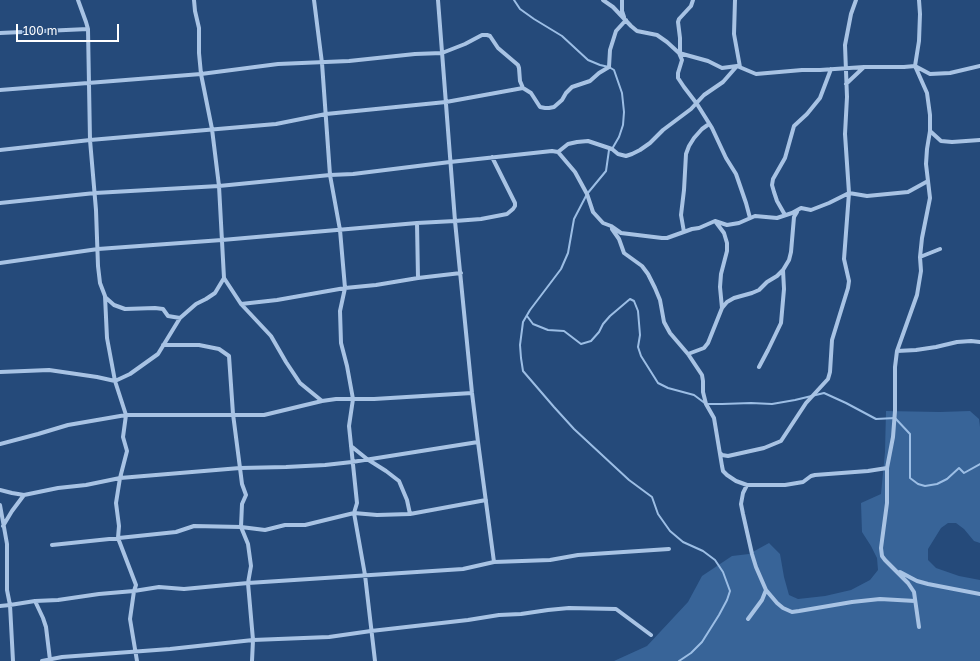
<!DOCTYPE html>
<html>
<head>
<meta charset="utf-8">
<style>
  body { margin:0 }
  #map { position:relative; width:980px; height:661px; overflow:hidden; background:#254a7a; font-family:"Golos Text",sans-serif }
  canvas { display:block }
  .scale { position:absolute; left:16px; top:24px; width:103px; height:18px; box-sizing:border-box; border:2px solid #fff; border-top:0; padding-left:5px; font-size:12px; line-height:14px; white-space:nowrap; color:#fff; -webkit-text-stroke:3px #254a7a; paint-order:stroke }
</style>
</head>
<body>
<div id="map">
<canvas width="980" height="661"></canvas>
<div class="scale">100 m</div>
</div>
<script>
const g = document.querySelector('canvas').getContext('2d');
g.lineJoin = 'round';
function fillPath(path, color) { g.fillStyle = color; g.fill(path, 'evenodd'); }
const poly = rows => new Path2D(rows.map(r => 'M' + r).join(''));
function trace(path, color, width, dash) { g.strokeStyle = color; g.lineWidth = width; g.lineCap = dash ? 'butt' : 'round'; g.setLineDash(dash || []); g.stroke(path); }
const green = poly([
  [886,411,940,412,970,411,979,419,980,427,980,543,974,541,964,529,956,523,948,523,941,528,928,549,928,560,936,568,959,576,980,580,980,661,614,661,647,646,688,602,702,576,732,556,749,554,769,543,780,554,784,577,789,595,798,599,825,596,851,590,870,580,878,570,877,558,871,546,862,532,861,503,881,494,885,452]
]);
const stream = poly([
  [514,0,520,9,534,19,562,36,588,60,600,65,609,67,614,70,622,93,624,112,623,125,619,137,612,149,609,150,606,171,587,194,574,219,568,253,561,269,530,310,523,322,520,345,521,358,523,371,554,407,574,429,629,480,652,497,658,514,670,531,683,542,703,551,715,560,723,572,730,591,727,600,719,615,702,642,691,653,679,661],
  [527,316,533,324,548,330,564,331,581,344,591,341,599,332,603,324,610,316,630,299,634,301,638,311,640,335,638,347,641,356,658,383,668,388,694,395,706,404,722,404,751,403,772,404,795,400,824,393,846,403,876,419,895,418,910,434,910,478,918,484,925,486,937,484,947,479,959,468,964,473,980,464]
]);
const minor = poly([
  [78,0,86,22,88,29,90,140,96,210,98,266,100,283,105,296,107,338,115,381,126,415,123,437,127,451,120,478,116,503,119,526,118,538,136,585,134,591,130,619,137,661],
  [194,0,195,11,199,28,199,53,201,74,212,129,219,186,224,278,241,304,271,336,286,362,300,383,322,401],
  [314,0,322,63,330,175,340,230,345,288,340,311,341,343,347,366,353,399,349,426,357,503,354,513,365,575,375,661],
  [438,0,455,221,472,393,478,442,494,562],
  [603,0,613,7,631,26,637,31,657,35,667,42,679,53,708,61,722,68,737,66,756,74,802,70,820,70,864,67,904,67,915,66,930,74,950,73,980,66],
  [622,0,622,11,624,17],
  [735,0,734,34,740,67],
  [0,33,88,29],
  [679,53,682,60,678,73,678,78,684,87,697,104,712,128,726,158,736,174,746,203,750,218],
  [680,54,680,38,678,22,679,19,691,6,693,0],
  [846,84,864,67],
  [0,90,201,74,278,64,349,61,415,54,442,53,465,44,482,35,487,35,490,36,498,48,518,65,519,68,520,81,523,88,531,93,540,107,545,108,549,108,554,107,562,100,566,93,572,87,590,81,599,73,609,67,610,50,616,31,626,20],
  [930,131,941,141,952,142,980,140],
  [0,150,90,140,276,124,326,114,446,102,523,88],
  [558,152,568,144,577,142,588,141,612,149,618,154,626,156,632,154,640,150,650,143,663,130,691,109,704,95,723,82,737,66],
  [0,203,95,193,219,186,330,175,353,174,450,162,552,151,558,152,575,172,587,194,593,212,603,223,611,226,621,233,662,238,667,238,692,229,699,228,715,221,727,225,739,223,755,216,777,218,792,213,801,208,811,210,829,203,849,193,867,196,908,192,928,181],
  [785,215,777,201,774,192,772,185,773,179,785,158,794,126,807,114,820,98,831,69],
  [715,221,724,233,727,243,727,251,721,274,720,287,722,308],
  [417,223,418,278],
  [612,229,619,239,624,253,642,266,648,274,655,288,660,300,664,322,670,333,688,354,702,375,703,381,703,392,706,404,714,418,722,466,723,471,727,475,736,481,747,485,785,485,803,482,811,476,815,475,868,471,887,468],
  [684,232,681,215,684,190,686,154,689,146,694,138,702,129,709,124],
  [920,257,940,249],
  [0,263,98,249,222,240,417,223,455,221,481,219,507,214,513,209,515,206,515,203,492,157],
  [105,297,114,305,125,309,155,308,163,309,168,316,180,318],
  [241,304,277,300,345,288,376,285,418,278,461,273],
  [163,345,199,345,219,349,229,356,233,414,240,468,242,484,246,495,242,504,241,527,248,544,251,566,248,583,463,569,494,562,550,560,578,555,669,549],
  [897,351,916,350,936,347,957,342,971,341,980,342],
  [688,354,704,348,708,343,722,308,727,302,734,298,752,293,759,290,767,282,777,276,783,270,789,260,791,252,794,217,797,212],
  [759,367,768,350,781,323,784,289,783,270],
  [0,372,49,370,97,377,115,381,130,374,158,354,180,318,196,304,206,299,215,293,224,278],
  [0,444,38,434,68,425,126,415,264,415,322,401,336,399,374,399,472,393],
  [351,446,367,459,386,471,399,481,407,500,410,514,486,500],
  [720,453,722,455,728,456,764,448,781,441,806,403,828,379,830,372,832,340,848,288,849,281,844,259,849,193,845,134,847,97,845,45,851,14,856,0],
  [747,485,743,493,741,504,743,514,752,554,756,567,766,590,777,603,783,608,792,612,799,611,852,602,880,599,915,601],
  [0,490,12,493,24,495,58,488,86,485,120,478,240,468,286,467,325,465,352,462,478,442],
  [0,505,7,544,7,590,10,605,13,661],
  [3,526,12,511,24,495],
  [52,545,176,532,194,526,241,527,265,530,285,525,305,525,354,513,377,515,410,514],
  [900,572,917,581,928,584,980,594],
  [35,601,43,618,46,627,50,660],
  [0,606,10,605,35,601,58,600,99,594,134,591,159,587,184,589,248,583,253,640,252,661],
  [748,619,762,600,766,590],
  [919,627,914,592,908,583,885,560,882,556,881,548,887,503,887,468,893,437,895,411,895,367,897,351,917,295,921,271,920,257,922,238,930,198,926,164,927,149,930,131,930,115,927,93,915,66,919,41,920,14,919,0],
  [42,661,62,657,170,649,253,640,329,637,371,631,468,620,499,615,521,614,548,610,569,608,616,609,651,635]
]);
fillPath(green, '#386498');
trace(stream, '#9cbee5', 2);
trace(minor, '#a8c3e4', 4);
</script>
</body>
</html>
